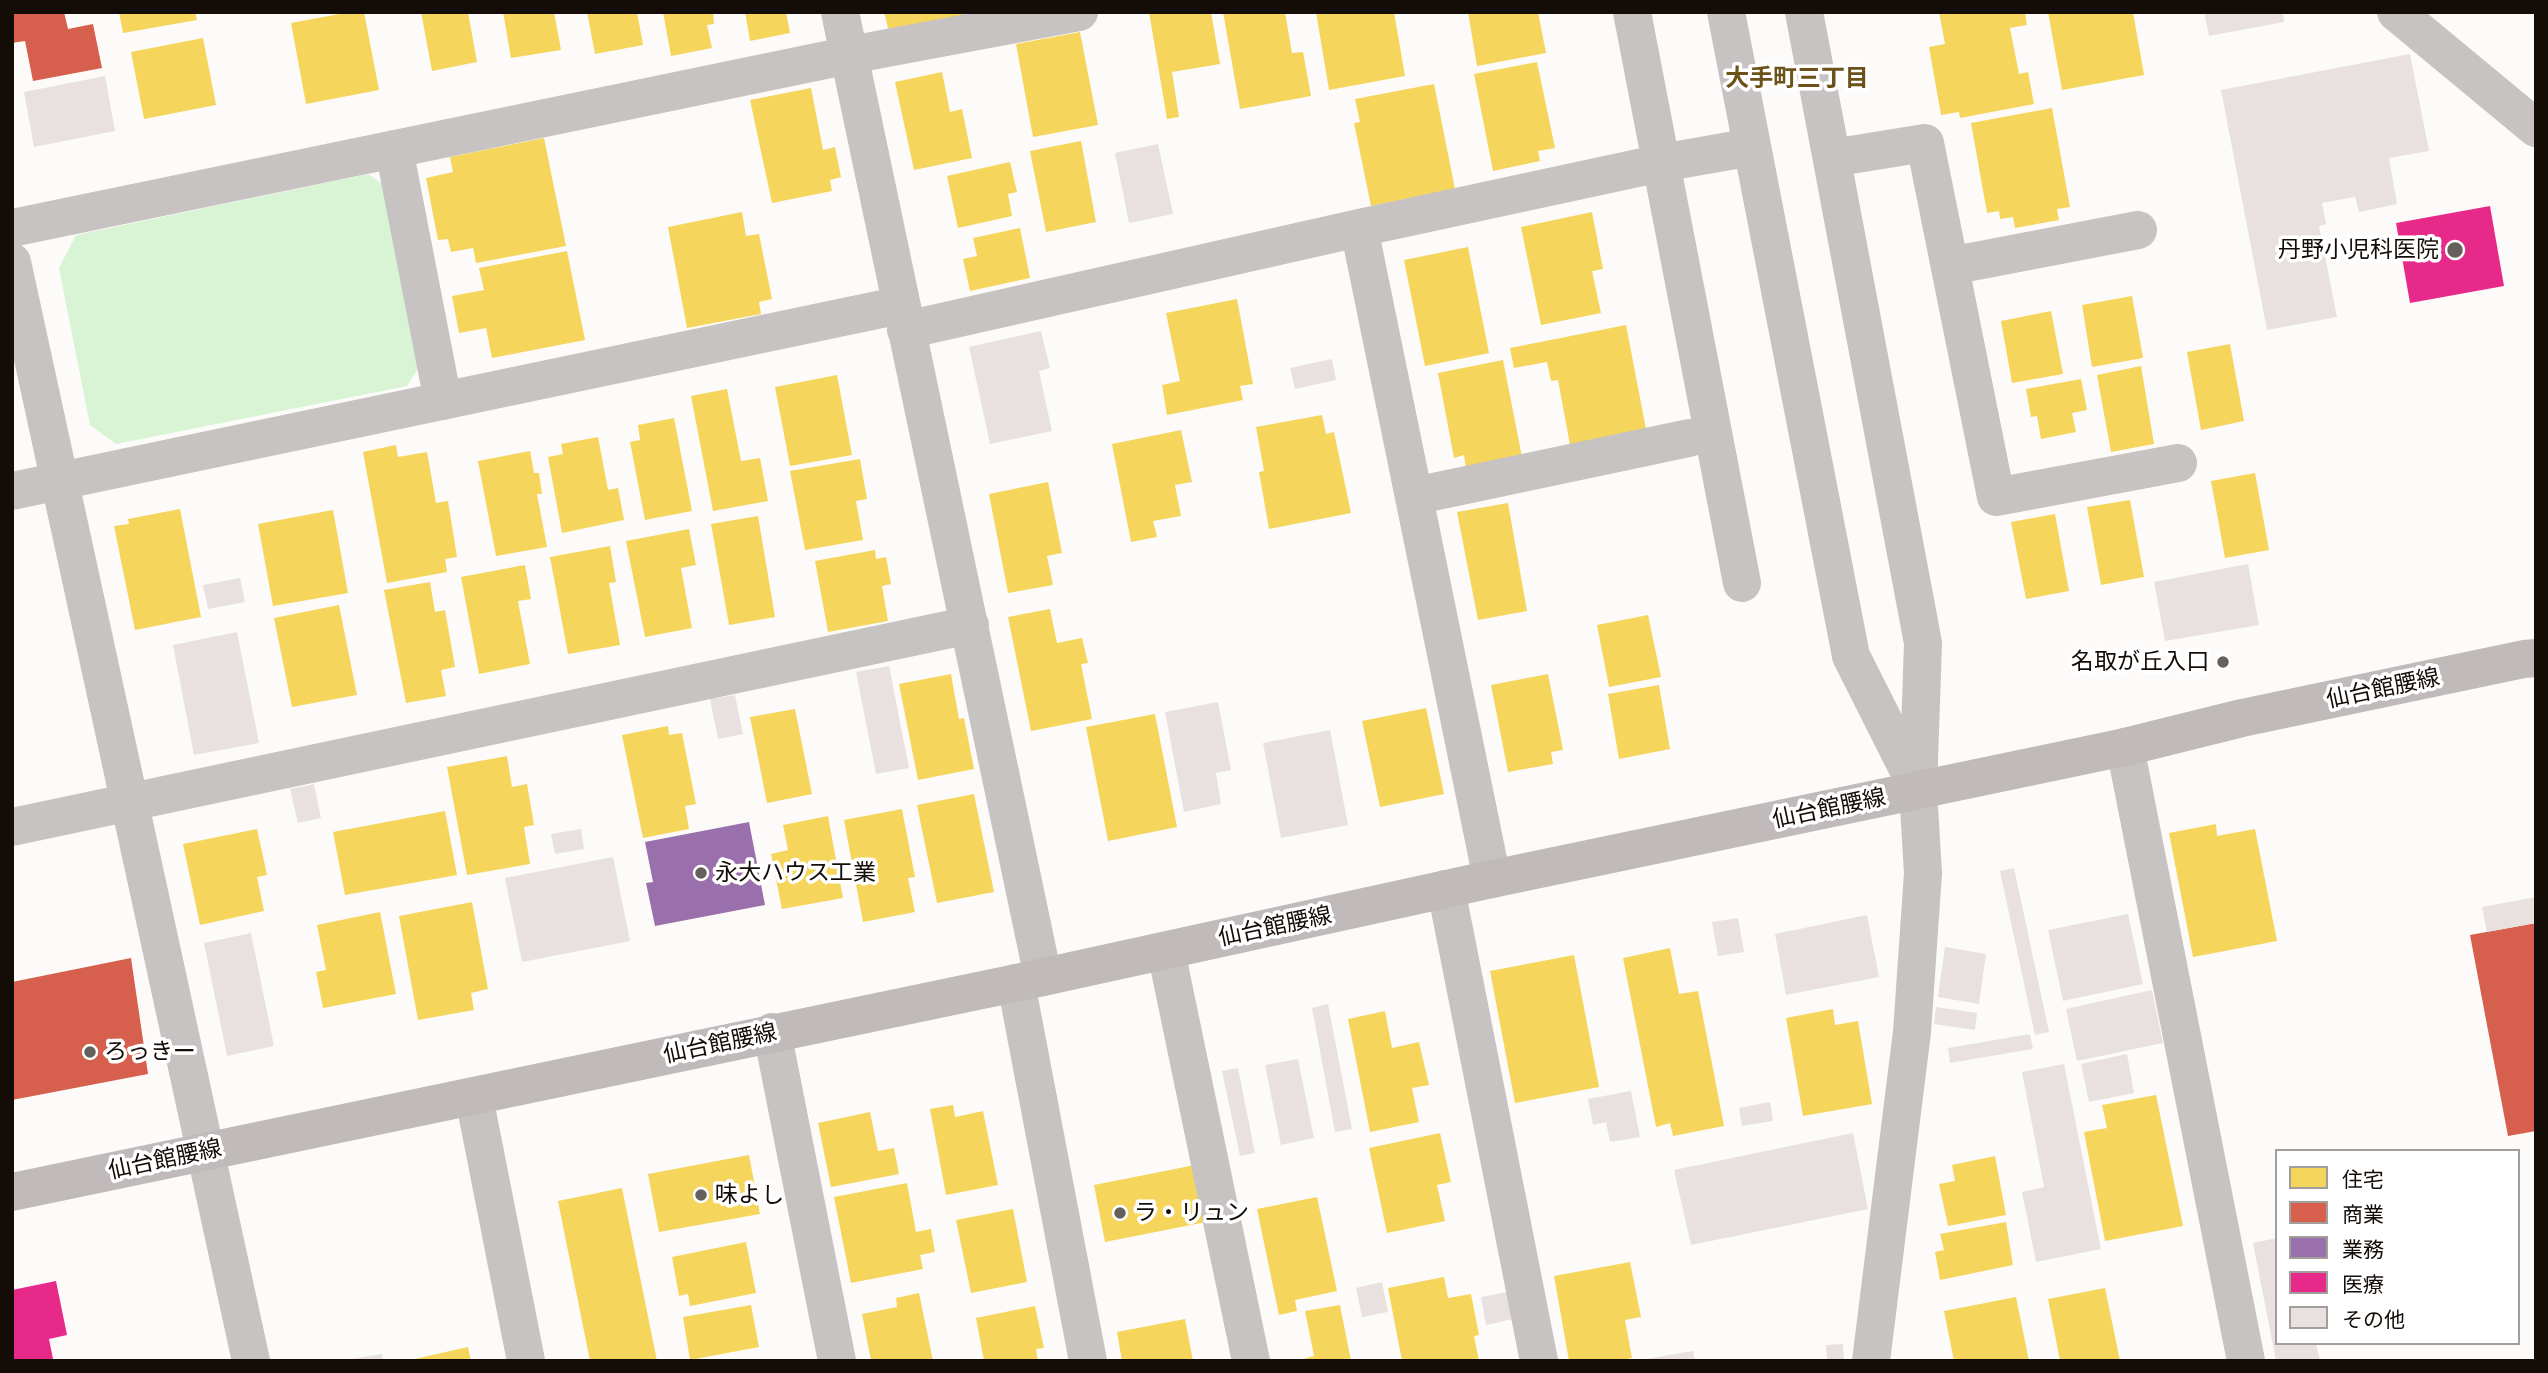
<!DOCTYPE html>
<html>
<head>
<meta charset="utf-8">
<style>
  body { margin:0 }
  #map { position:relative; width:2548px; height:1373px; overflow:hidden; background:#fdfbf9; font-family:Cabin,"Noto Sans JP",sans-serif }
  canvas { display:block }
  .frame { position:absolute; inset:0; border:14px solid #130c07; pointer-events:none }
  .legend { position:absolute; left:2275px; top:1149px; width:245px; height:196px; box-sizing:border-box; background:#fff; border:2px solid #a19e9c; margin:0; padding:9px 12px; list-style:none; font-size:21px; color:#130c07 }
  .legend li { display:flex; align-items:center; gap:14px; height:35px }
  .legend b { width:35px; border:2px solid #a19e9c }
</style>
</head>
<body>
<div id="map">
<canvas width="2548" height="1373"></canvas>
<div class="frame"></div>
<ul class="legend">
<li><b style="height:19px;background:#f6d55c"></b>住宅</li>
<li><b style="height:19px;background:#d6604d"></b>商業</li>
<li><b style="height:19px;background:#9970ab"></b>業務</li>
<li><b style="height:19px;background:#e7298a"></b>医療</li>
<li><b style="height:19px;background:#e8e1df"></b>その他</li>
</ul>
</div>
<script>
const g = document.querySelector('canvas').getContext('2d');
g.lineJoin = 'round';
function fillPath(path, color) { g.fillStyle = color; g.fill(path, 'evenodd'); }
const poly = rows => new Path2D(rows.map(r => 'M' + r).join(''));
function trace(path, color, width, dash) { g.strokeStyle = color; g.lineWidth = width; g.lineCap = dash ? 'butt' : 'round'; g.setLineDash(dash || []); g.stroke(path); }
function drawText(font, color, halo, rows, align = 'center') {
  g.font = font + ' Cabin,"Noto Sans JP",sans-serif'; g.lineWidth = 7; g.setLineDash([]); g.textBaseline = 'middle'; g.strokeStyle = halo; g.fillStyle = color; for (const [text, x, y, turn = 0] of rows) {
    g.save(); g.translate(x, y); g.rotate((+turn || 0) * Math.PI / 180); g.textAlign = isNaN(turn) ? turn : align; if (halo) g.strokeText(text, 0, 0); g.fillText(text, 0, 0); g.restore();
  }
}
const green = poly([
  [368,174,387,187,421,364,407,386,116,444,90,425,59,268,76,235]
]);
const homes = poly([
  [119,12,195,12,197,20,123,33],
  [350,12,364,12,379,90,306,104,291,23],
  [421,12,468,12,477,62,432,71],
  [503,12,554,12,561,50,511,58],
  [587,12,637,12,643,45,595,54],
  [663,12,713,12,714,24,707,25,712,48,671,56],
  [745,12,786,12,790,33,750,41],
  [884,12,963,12,963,17,889,32],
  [1149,12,1211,12,1220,64,1172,72,1179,117,1167,119],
  [1223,12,1285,12,1292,53,1303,52,1311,96,1240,109],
  [1316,12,1394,12,1405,76,1329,90],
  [1468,12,1538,12,1546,53,1477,66],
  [1939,12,2025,12,2027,25,2010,28,2019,74,2028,72,2034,104,1960,118,1959,112,1941,115,1929,47,1945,44],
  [2048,12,2133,12,2144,75,2062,90],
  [1080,32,1098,125,1033,137,1016,44],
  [203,38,216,105,144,119,131,52],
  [1537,62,1555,148,1538,151,1540,161,1493,171,1474,74],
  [942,72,950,112,962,109,972,158,914,170,895,82],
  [1434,84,1455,189,1371,206,1354,123,1360,122,1355,99],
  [811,88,823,150,835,147,841,177,830,180,832,191,772,203,750,100],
  [2052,108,2070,207,2057,209,2059,220,2015,228,2013,217,2000,219,1999,211,1987,213,1971,123],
  [544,138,566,246,476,263,473,248,451,252,448,239,438,240,426,178,453,172,450,157],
  [1081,141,1096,222,1046,232,1030,151],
  [1010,162,1017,192,1008,194,1012,216,958,228,947,176],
  [742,212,746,236,759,234,772,299,759,302,761,314,687,328,668,227],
  [1592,212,1603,269,1592,271,1601,313,1541,325,1521,227],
  [1020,228,1030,278,970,291,963,259,977,256,973,238],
  [1468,247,1489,353,1425,366,1404,260],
  [567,251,585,340,492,358,486,328,459,333,452,296,484,290,479,268],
  [2132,296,2143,358,2092,367,2082,305],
  [1237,299,1253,384,1240,386,1243,400,1167,415,1162,385,1180,381,1166,313],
  [2051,311,2063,374,2012,383,2001,321],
  [1626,325,1646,429,1570,445,1558,380,1551,381,1547,362,1514,368,1510,348],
  [2230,344,2244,421,2201,430,2187,352],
  [1503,360,1522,457,1466,468,1464,455,1454,458,1438,373],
  [2141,366,2154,444,2111,452,2097,375],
  [837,375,852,455,790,466,775,387],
  [2081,379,2087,410,2072,413,2076,432,2041,439,2037,416,2031,417,2026,389],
  [727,389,741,461,760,458,768,501,713,511,691,396],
  [1322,415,1326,434,1334,432,1351,513,1269,529,1259,472,1264,471,1256,427],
  [674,418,692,511,645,520,630,442,640,440,638,425],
  [1181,430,1192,482,1175,485,1181,516,1153,521,1157,537,1131,542,1112,444],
  [598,437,608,490,618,488,624,520,562,533,548,457,563,454,561,444],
  [396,445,398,457,427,452,436,503,448,501,457,557,445,559,447,572,387,583,363,452],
  [530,451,534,473,539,473,542,494,537,494,547,547,496,556,478,461],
  [860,459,867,499,856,501,863,540,805,550,790,471],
  [2255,473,2269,550,2225,558,2211,481],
  [1048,482,1062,553,1047,556,1053,585,1008,593,989,494],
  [2130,500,2144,577,2101,585,2087,507],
  [1508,503,1527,611,1478,620,1457,512],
  [180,509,201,617,135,630,114,526,129,524,128,519],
  [333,510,348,593,273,606,258,524],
  [2055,514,2069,591,2026,599,2011,522],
  [758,516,775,617,729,625,711,524],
  [689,529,696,565,681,568,692,628,645,637,626,541],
  [610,546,616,582,609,583,620,645,568,654,550,557],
  [875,550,876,559,886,557,891,584,882,586,888,621,828,632,815,561],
  [525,565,531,599,518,601,530,664,479,674,461,577],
  [430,582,435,612,445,610,455,667,441,670,446,696,406,703,384,590],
  [339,605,357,695,292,707,274,618],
  [1050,609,1057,643,1082,638,1088,663,1081,664,1092,719,1031,731,1008,617],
  [1648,615,1661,677,1609,687,1597,625],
  [951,674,959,719,964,718,974,769,918,780,899,684],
  [1548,674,1563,750,1551,752,1553,764,1508,772,1491,685],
  [1659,685,1670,749,1619,759,1608,694],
  [1426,708,1444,794,1380,807,1362,721],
  [795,709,812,794,767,803,750,717],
  [1155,714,1177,827,1108,841,1086,727],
  [668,726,669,735,682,733,696,804,685,806,689,829,643,838,622,735],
  [507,756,512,787,527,784,534,825,524,827,530,864,467,875,447,767],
  [974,794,994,892,937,903,917,805],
  [902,809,915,877,908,878,915,912,863,922,844,820],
  [445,811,457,875,345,895,333,832],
  [828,816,843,898,782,909,771,854,788,850,783,825],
  [2216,824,2217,836,2255,829,2277,941,2193,957,2169,833],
  [257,829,267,875,257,877,264,911,200,925,183,844],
  [472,902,488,989,471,993,474,1010,418,1020,399,916],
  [380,912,396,994,323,1008,316,972,326,970,317,925],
  [1670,948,1679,994,1698,991,1724,1126,1673,1136,1670,1123,1656,1127,1623,958],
  [1574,955,1599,1087,1515,1103,1490,971],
  [1833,1009,1835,1025,1858,1021,1872,1104,1803,1116,1786,1018],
  [1385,1011,1392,1048,1419,1042,1429,1085,1412,1088,1419,1122,1370,1132,1348,1019],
  [2156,1095,2183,1226,2105,1241,2084,1132,2107,1128,2102,1105],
  [953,1105,955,1117,983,1111,998,1185,946,1195,930,1109],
  [870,1112,878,1151,894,1148,899,1174,831,1187,818,1123],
  [1440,1133,1451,1182,1437,1185,1445,1221,1387,1233,1369,1148],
  [749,1155,760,1214,659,1232,648,1174],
  [1995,1156,2006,1215,1948,1226,1939,1184,1955,1181,1952,1165],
  [1200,1164,1211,1221,1105,1242,1094,1185],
  [907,1183,916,1232,931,1229,935,1252,920,1255,923,1269,851,1283,834,1197],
  [622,1188,657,1361,590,1361,558,1201],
  [1317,1197,1337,1291,1295,1300,1297,1311,1279,1315,1257,1209],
  [1013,1209,1027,1282,971,1293,956,1220],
  [2006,1222,2013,1265,1940,1280,1935,1252,1944,1250,1940,1234],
  [746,1242,756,1293,690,1306,688,1294,679,1296,672,1257],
  [1630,1262,1641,1317,1625,1320,1632,1358,1617,1361,1569,1361,1554,1276],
  [1444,1277,1448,1298,1471,1294,1479,1335,1474,1336,1479,1361,1402,1361,1388,1288],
  [2105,1288,2120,1361,2060,1361,2048,1299],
  [919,1293,933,1361,871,1361,862,1314,897,1307,896,1298],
  [2016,1297,2029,1361,1954,1361,1944,1311],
  [751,1305,759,1347,690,1360,683,1317],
  [1340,1305,1351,1361,1296,1361,1314,1356,1305,1311],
  [1035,1306,1044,1348,1036,1349,1038,1361,984,1361,976,1318],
  [1185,1319,1193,1361,1122,1361,1117,1332],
  [468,1347,471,1361,410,1361,410,1360]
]);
const shops = poly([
  [12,12,64,12,68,29,93,24,102,68,33,81,25,41,12,43],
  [2536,923,2536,1131,2508,1136,2470,935],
  [131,958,148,1074,12,1100,12,982]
]);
const offices = poly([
  [749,822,765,905,655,926,646,883,653,882,645,842]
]);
const health = poly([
  [2490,206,2504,286,2410,303,2396,223],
  [56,1281,67,1335,49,1339,53,1359,12,1361,12,1290]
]);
const building = poly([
  [2204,12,2283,12,2284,22,2209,36],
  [2410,54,2429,151,2389,158,2397,204,2359,212,2355,197,2322,203,2326,224,2319,226,2337,317,2267,330,2221,90],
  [105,76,115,131,34,147,24,92],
  [1158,144,1173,214,1129,223,1115,153],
  [1041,331,1050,368,1039,371,1052,431,990,444,969,347],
  [1332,359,1336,380,1295,389,1290,368],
  [2248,564,2259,625,2165,641,2154,582],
  [240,578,245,602,208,609,203,585],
  [237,632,259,743,194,755,173,645],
  [889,666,909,768,876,774,856,672],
  [735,695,743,734,718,739,710,699],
  [1218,702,1231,770,1216,773,1221,804,1184,812,1165,712],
  [1330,730,1348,825,1281,838,1263,743],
  [314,784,321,818,298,823,290,789],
  [581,829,584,849,555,854,551,834],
  [613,857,630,941,522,962,505,878],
  [2014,868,2049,1032,2035,1035,2000,871],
  [2536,897,2536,923,2487,932,2482,907],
  [2128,914,2143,984,2063,1001,2048,930],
  [1867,915,1879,977,1786,995,1775,934],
  [1738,918,1744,952,1718,956,1712,922],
  [251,933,274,1046,227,1056,204,943],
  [1945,947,1986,954,1979,1004,1938,997],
  [2152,990,2163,1043,2077,1061,2066,1009],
  [1328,1004,1352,1129,1335,1132,1312,1008],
  [1936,1007,1977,1013,1975,1030,1934,1024],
  [2030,1034,2033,1049,1950,1063,1948,1048],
  [2127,1054,2134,1093,2089,1102,2081,1064],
  [1298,1059,1314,1138,1281,1145,1265,1065],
  [2064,1064,2101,1249,2036,1262,2022,1192,2044,1187,2022,1072],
  [1238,1068,1255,1153,1240,1156,1222,1071],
  [1631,1091,1640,1137,1610,1142,1606,1122,1593,1125,1588,1099],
  [1770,1102,1773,1121,1742,1126,1739,1108],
  [1853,1133,1868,1209,1691,1245,1674,1170],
  [2277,1238,2277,1343,2316,1343,2320,1361,2276,1361,2253,1243],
  [1382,1282,1388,1312,1362,1317,1356,1288],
  [1513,1291,1518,1318,1486,1325,1481,1297],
  [1843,1344,1844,1361,1827,1361,1826,1345],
  [1693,1351,1695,1361,1646,1361,1646,1359],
  [382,1354,383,1361,351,1361,351,1359]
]);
const minor = poly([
  [840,12,1043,977],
  [1632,12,1742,583],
  [1726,12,1851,656,1916,785],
  [1804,12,1923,643,1918,790,1923,873,1912,1032,1871,1361],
  [2396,12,2536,128],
  [394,149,443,401],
  [1832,158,1925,143,1996,497,2178,463],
  [12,228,850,55,1079,12],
  [1359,228,1661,163,1752,147],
  [12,262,251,1361],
  [1950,266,2138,230],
  [906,330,1359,228,1492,879],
  [12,491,901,305],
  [1414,496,1689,438],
  [2125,747,2246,1361],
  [12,827,970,625],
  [1446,889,1539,1361],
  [1166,951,1251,1361],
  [1016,983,1088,1361],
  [772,1032,837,1361],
  [474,1097,526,1361]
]);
const major = poly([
  [12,1192,1016,983,1492,879,2125,747,2242,718,2524,659,2536,658]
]);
const markers = [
  [2455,250,9,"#65605c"],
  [2223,662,7,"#65605c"],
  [701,873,7,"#65605c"],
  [90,1052,7,"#65605c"],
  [701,1195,7,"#65605c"],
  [1120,1213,7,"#65605c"]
];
const poiNames = [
  ["丹野小児科医院",2439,250,"right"],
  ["名取が丘入口",2209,662,"right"],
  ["永大ハウス工業",715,873],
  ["ろっきー",104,1052],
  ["味よし",715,1195],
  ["ラ・リュン",1134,1213]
];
const streetNames = [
  ["仙台館腰線",2383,689,-12],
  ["仙台館腰線",1829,809,-12],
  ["仙台館腰線",1275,927,-12],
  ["仙台館腰線",720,1044,-12],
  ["仙台館腰線",165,1160,-12]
];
const neighbourhoodNames = [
  ["大手町三丁目",1797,79]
];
fillPath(green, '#d9f3d5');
fillPath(homes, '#f6d55c');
fillPath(shops, '#d6604d');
fillPath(offices, '#9970ab');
fillPath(health, '#e7298a');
fillPath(building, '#e8e1df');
trace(minor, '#c7c3c3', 38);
trace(major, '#c0babb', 38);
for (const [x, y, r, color] of markers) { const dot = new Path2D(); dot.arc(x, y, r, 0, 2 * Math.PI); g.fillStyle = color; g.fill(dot); trace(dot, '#fff', 2.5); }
drawText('23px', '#130c07', '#fff', poiNames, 'left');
drawText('23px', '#130c07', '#fff', streetNames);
drawText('bold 24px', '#6c5119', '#fff', neighbourhoodNames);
</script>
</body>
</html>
